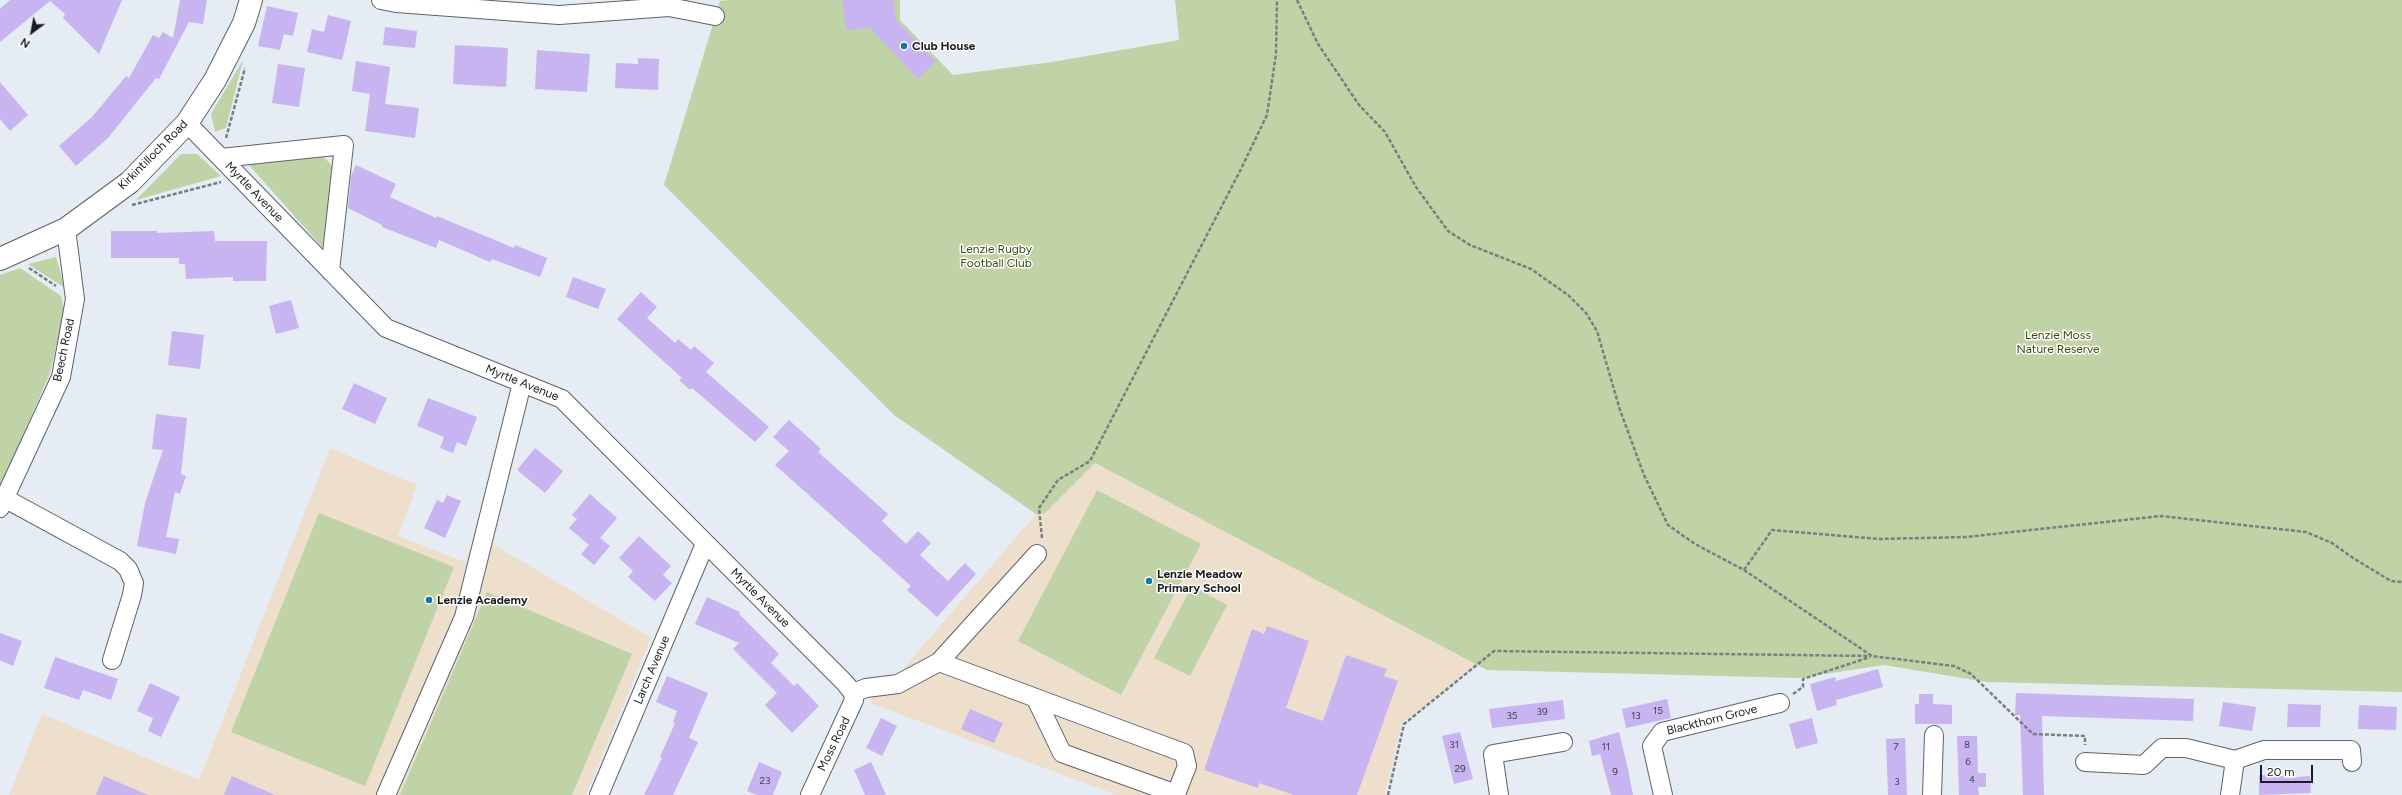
<!DOCTYPE html>
<html>
<head>
<meta charset="utf-8">
<style>
  body { margin:0 }
  #map { position:relative; width:2402px; height:795px; overflow:hidden; background:#e5ecf3; font-family:Figtree,sans-serif }
  canvas { display:block }
  .north { position:absolute; left:12px; top:12px; width:40px; height:40px; -webkit-text-stroke:3px #fff; paint-order:stroke; rotate:212deg; font-size:11px; font-weight:700; line-height:16px; text-align:center; color:#1a1c1f }
  .north::after { content:''; display:block; margin:auto; width:14px; height:18px; background:#1a1c1f; clip-path:polygon(50% 0,100% 100%,50% 72%,0 100%) }
  .scale { position:absolute; left:2260px; top:765px; width:53px; height:18px; box-sizing:border-box; border:2px solid #1a1c1f; border-top:0; padding-left:5px; font-size:12px; line-height:14px; white-space:nowrap; color:#1a1c1f; -webkit-text-stroke:3px #fff; paint-order:stroke }
</style>
</head>
<body>
<div id="map">
<canvas width="2402" height="795"></canvas>
<div class="north">N</div>
<div class="scale">20 m</div>
</div>
<script>
const g = document.querySelector('canvas').getContext('2d');
g.lineJoin = 'round';
function fillPath(path, color) { g.fillStyle = color; g.fill(path, 'evenodd'); }
const poly = rows => new Path2D(rows.map(r => 'M' + r).join(''));
function trace(path, color, width, dash) { g.strokeStyle = color; g.lineWidth = width; g.lineCap = dash ? 'butt' : 'round'; g.setLineDash(dash || []); g.stroke(path); }
function drawText(font, color, halo, rows, align = 'center') {
  g.font = font + ' Figtree,sans-serif'; g.lineWidth = 3; g.setLineDash([]); g.textBaseline = 'middle'; g.strokeStyle = halo; g.fillStyle = color; for (const [text, x, y, turn = 0] of rows) {
    g.save(); g.translate(x, y); g.rotate((+turn || 0) * Math.PI / 180); g.textAlign = isNaN(turn) ? turn : align; if (halo) g.strokeText(text, 0, 0); g.fillText(text, 0, 0); g.restore();
  }
}
const education = poly([
  [330,448,417,485,398,536,465,562,476,534,651,638,586,795,9,795,42,714,199,780],
  [1095,463,1478,664,1402,723,1385,795,1117,795,870,703,876,687,885,690,1036,514,1045,513]
]);
const green = poly([
  [729,0,900,0,900,20,953,75,1052,62,1179,40,1175,0,2402,0,2402,692,1986,682,1884,665,1798,678,1487,670,1095,463,1045,513,1036,514,894,415,664,185,720,1],
  [243,60,226,128,215,132,211,114],
  [181,154,197,154,221,176,136,200],
  [321,154,337,171,323,248,248,164],
  [56,257,65,288,28,264],
  [20,268,61,296,64,312,50,373,2,484,0,484,0,275],
  [1097,490,1201,544,1121,695,1018,641],
  [319,513,454,567,365,786,231,732],
  [1192,586,1227,605,1190,676,1154,658],
  [487,592,632,654,572,795,400,795]
]);
const building = poly([
  [10,0,122,0,99,54,63,18,65,14,50,1,0,42,0,9],
  [180,0,207,0,203,24,189,22,159,79,156,78,108,138,76,166,59,146,92,117,126,76,129,78,153,35,159,38,163,32,173,38],
  [842,0,894,0,896,20,936,62,918,79,870,28,846,30],
  [267,6,298,13,293,36,284,34,280,50,258,46],
  [328,15,351,21,342,60,307,52,312,29,324,32],
  [385,27,417,31,415,48,383,45],
  [455,45,508,48,506,87,453,84],
  [537,50,590,54,587,92,535,89],
  [638,58,659,59,658,90,615,88,616,63,638,64],
  [356,61,390,67,385,104,419,108,415,138,365,131,370,94,352,91],
  [278,64,305,68,299,107,272,103],
  [0,82,28,115,10,131,0,119],
  [356,165,396,184,390,197,436,218,437,216,514,248,515,245,547,258,540,277,492,259,490,262,439,240,436,248,382,227,382,225,348,208,351,176],
  [111,231,157,231,157,233,214,231,215,241,267,241,266,281,233,281,233,277,186,279,185,264,179,264,179,258,111,258],
  [573,277,606,289,598,309,566,297],
  [641,292,657,307,647,318,675,343,678,339,691,350,694,346,714,363,706,372,769,427,755,442,692,388,690,390,679,380,682,378,617,319],
  [291,300,299,328,276,334,269,306],
  [172,331,204,335,200,369,168,365],
  [354,383,387,398,375,424,342,409],
  [428,398,477,417,466,446,457,442,453,453,440,448,444,437,417,426],
  [156,414,187,418,181,474,186,476,180,494,175,492,166,537,179,539,176,554,137,546,145,503,163,450,152,449],
  [789,420,821,449,818,452,888,514,882,521,906,544,918,531,931,543,920,555,948,581,965,563,976,574,937,617,907,590,911,586,775,465,789,451,773,437],
  [535,448,563,471,545,493,517,470],
  [590,494,617,518,600,538,610,546,594,565,581,554,589,545,569,528,577,519,572,515],
  [447,495,461,501,445,538,424,528,437,500,443,503],
  [639,536,671,566,663,575,672,583,655,601,628,577,633,571,619,558],
  [707,597,740,612,739,614,779,654,771,663,794,686,797,683,819,706,792,733,765,705,777,693,733,649,739,643,695,624],
  [1267,626,1309,641,1286,708,1323,721,1346,655,1387,669,1384,676,1398,681,1357,795,1294,795,1259,783,1258,788,1204,770,1252,629,1264,634],
  [0,633,22,641,13,666,0,660],
  [55,657,118,679,111,700,83,690,79,700,44,688],
  [1878,669,1883,687,1836,700,1837,705,1817,711,1810,684,1835,677,1836,681],
  [667,676,708,693,689,738,698,742,673,795,644,795,662,758,660,757,675,723,673,722,677,711,656,702],
  [150,683,180,697,161,737,148,731,153,718,137,711],
  [2016,693,2194,699,2193,721,2042,716,2044,795,2023,795,2020,715,2015,715],
  [1919,694,1933,694,1933,704,1952,705,1952,724,1915,724,1915,704,1919,704],
  [1667,699,1671,718,1626,728,1622,709],
  [1563,700,1565,719,1492,728,1489,709],
  [2223,702,2256,707,2252,731,2219,726],
  [2288,704,2321,705,2320,727,2287,727],
  [2359,705,2397,707,2396,730,2358,729],
  [970,709,1003,723,994,743,961,729],
  [881,718,897,726,882,756,866,748],
  [1812,718,1818,743,1796,749,1789,724],
  [1460,732,1473,779,1454,784,1442,736],
  [1619,732,1628,769,1633,795,1611,795,1600,754,1592,756,1589,741],
  [1957,736,1977,736,1978,773,1986,773,1986,787,1978,787,1979,795,1959,795],
  [1905,738,1907,795,1888,795,1886,739],
  [759,762,782,772,773,795,757,795,747,791],
  [871,762,878,777,886,795,865,795,854,770],
  [2259,775,2285,776,2285,778,2310,776,2311,793,2259,795],
  [104,776,148,795,96,795],
  [232,776,275,795,224,795]
]);
const path = poly([
  [1297,0,1318,44,1359,105,1385,132,1416,187,1448,231,1470,245,1531,269,1568,295,1586,313,1597,331,1620,410,1644,475,1668,525,1695,544,1744,570,1872,656,1954,666,1971,674,2033,734,2085,736,2085,745],
  [226,138,245,68],
  [132,205,221,182],
  [29,268,56,286],
  [1042,538,1039,508,1058,480,1090,461,1241,169,1267,115,1276,54,1277,0],
  [1744,570,1772,530,1879,539,1966,537,2161,516,2306,532,2332,543,2353,558,2391,581,2402,582],
  [1793,694,1803,687,1803,679,1870,657],
  [1388,795,1404,724,1494,651,1871,656]
]);
const minor = poly([
  [381,0,396,3,559,15,669,7,715,16],
  [187,123,386,328,562,399,845,683,853,693,854,700,810,795],
  [221,158,344,145,330,271],
  [4,498,120,561,128,569,134,583,132,595,112,660],
  [0,508,61,377,75,299,66,229],
  [939,662,1184,753,1187,766,1176,794,1062,753,1036,699],
  [853,693,866,688,898,684,939,662,1037,554],
  [2085,762,2144,765,2162,748,2186,748,2235,760],
  [386,795,464,617,522,383],
  [599,795,705,544],
  [1499,795,1493,754,1563,742],
  [1663,795,1652,746,1662,732,1780,703],
  [1932,795,1934,735],
  [2230,795,2235,760,2264,750,2351,750,2352,762]
]);
const major = poly([
  [0,259,66,229,130,182,187,123,215,80,244,23,251,0]
]);
const markers = [
  [904,46,4,"#1576a3"],
  [1149,581,4,"#1576a3"],
  [429,600,4,"#1576a3"]
];
const numberNames = [
  ["15",1658,711],
  ["39",1542,712],
  ["35",1512,716],
  ["13",1636,716],
  ["31",1454,745],
  ["8",1967,745],
  ["11",1606,747],
  ["7",1896,747],
  ["6",1968,762],
  ["29",1460,769],
  ["9",1615,772],
  ["4",1972,780],
  ["23",765,781],
  ["3",1897,782]
];
const poiNames = [
  ["Club House",912,46],
  ["Lenzie Meadow",1157,574],
  ["Primary School",1157,588],
  ["Lenzie Academy",437,600]
];
const streetNames = [
  ["Kirkintilloch Road",153,155,-45],
  ["Myrtle Avenue",254,192,46],
  ["Beech Road",64,350,-78],
  ["Myrtle Avenue",522,383,22],
  ["Myrtle Avenue",760,598,45],
  ["Larch Avenue",652,670,-67],
  ["Blackthorn Grove",1712,720,-14],
  ["Moss Road",834,744,-64]
];
const parkNames = [
  ["Lenzie Rugby",996,249],
  ["Football Club",996,263],
  ["Lenzie Moss",2058,335],
  ["Nature Reserve",2058,349]
];
fillPath(education, '#eedecc');
fillPath(green, '#bfd3a6');
fillPath(building, '#c7b4f0');
trace(minor, '#5d6369', 20);
trace(major, '#5d6369', 24);
trace(path, '#797e83', 2.5, [4, 2]);
trace(minor, '#fff', 18);
trace(major, '#fff', 22);
for (const [x, y, r, color] of markers) { const dot = new Path2D(); dot.arc(x, y, r, 0, 2 * Math.PI); g.fillStyle = color; g.fill(dot); trace(dot, '#fff', 1.5); }
drawText('10px', '#454253', null, numberNames);
drawText('bold 12px', '#1a1c1f', '#fff', poiNames, 'left');
drawText('12px', '#1a1c1f', '#fff', streetNames);
drawText('12px', '#364c0a', '#fff', parkNames);
</script>
</body>
</html>
